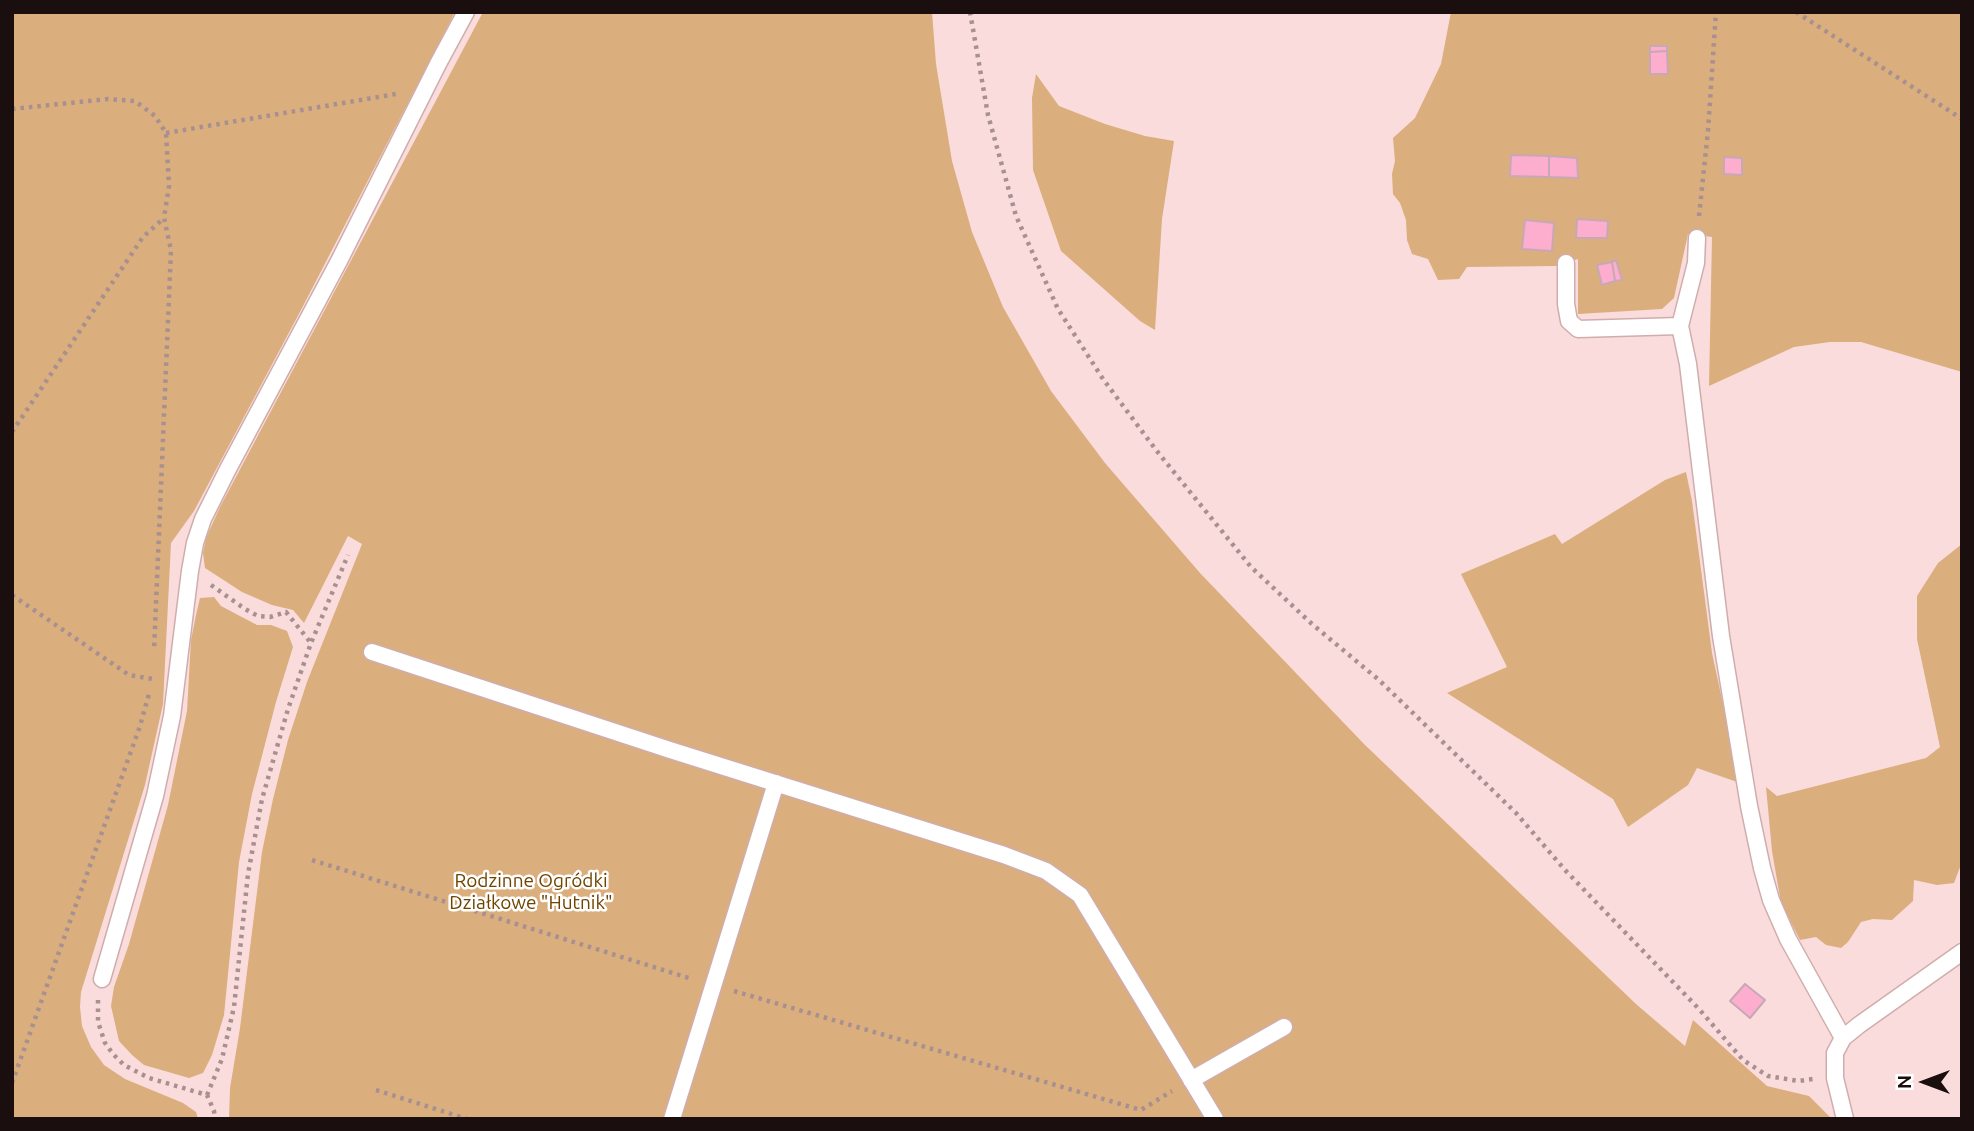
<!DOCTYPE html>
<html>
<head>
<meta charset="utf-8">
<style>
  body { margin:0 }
  #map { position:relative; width:1974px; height:1131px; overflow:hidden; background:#fadcdc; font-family:Ubuntu,sans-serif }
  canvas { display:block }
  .frame { position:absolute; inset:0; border:14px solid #1a0e0e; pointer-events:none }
  .north { position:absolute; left:1890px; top:1047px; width:70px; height:70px; -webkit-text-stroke:5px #fff; paint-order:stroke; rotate:270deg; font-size:19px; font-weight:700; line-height:28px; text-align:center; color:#1a0e0e }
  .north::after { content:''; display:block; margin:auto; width:24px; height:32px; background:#1a0e0e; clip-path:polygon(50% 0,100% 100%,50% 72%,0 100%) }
</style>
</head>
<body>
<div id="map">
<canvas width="1974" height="1131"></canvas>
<div class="frame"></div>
<div class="north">N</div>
</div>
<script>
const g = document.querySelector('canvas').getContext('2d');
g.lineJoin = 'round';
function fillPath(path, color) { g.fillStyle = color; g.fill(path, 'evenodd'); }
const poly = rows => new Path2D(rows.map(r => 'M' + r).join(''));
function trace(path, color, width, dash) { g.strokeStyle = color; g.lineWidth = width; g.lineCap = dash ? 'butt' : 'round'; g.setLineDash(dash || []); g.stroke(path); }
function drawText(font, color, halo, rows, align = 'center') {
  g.font = font + ' Ubuntu,sans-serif'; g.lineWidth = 5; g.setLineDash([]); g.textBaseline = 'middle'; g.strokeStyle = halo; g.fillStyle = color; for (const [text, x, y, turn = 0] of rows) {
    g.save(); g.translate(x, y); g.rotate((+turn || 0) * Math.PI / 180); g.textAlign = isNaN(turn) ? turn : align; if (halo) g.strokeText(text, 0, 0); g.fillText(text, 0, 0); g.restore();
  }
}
const green = poly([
  [12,12,455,12,302,308,194,511,171,543,163,704,145,785,81,992,80,1007,82,1026,91,1047,104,1065,125,1079,183,1103,196,1112,198,1119,12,1119],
  [483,12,932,12,936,64,952,161,972,232,1003,307,1051,391,1105,463,1200,573,1365,745,1636,1004,1685,1046,1693,1020,1767,1086,1809,1096,1832,1119,229,1119,230,1088,240,1028,262,852,273,799,288,740,307,682,362,544,348,536,304,623,293,610,272,605,242,592,205,568,203,553,206,538,220,507],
  [1451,12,1962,12,1962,372,1861,342,1830,342,1794,347,1709,386,1712,237,1688,234,1674,298,1662,309,1578,314,1578,259,1556,266,1467,267,1459,279,1438,280,1428,259,1412,254,1407,240,1406,220,1400,203,1393,194,1392,174,1395,161,1393,138,1415,118,1441,64],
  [1036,74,1059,106,1105,124,1145,136,1174,141,1162,219,1155,330,1140,321,1061,251,1033,170,1032,98],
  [1686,472,1692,501,1712,653,1740,783,1697,768,1688,785,1628,827,1613,799,1447,693,1507,667,1461,574,1555,534,1562,544,1665,480],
  [1962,544,1962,862,1954,883,1937,885,1914,880,1913,901,1892,920,1873,919,1861,922,1848,942,1841,948,1826,945,1816,937,1800,940,1781,903,1772,851,1766,787,1777,796,1926,758,1940,747,1917,639,1917,596,1938,563],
  [214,597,221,606,257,625,271,625,287,631,293,647,276,702,252,794,239,862,224,1015,212,1055,203,1073,189,1078,144,1065,132,1055,119,1041,111,1006,114,987,129,944,168,805,187,711,191,640,196,615,200,598]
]);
const building = poly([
  [1650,46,1667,46,1667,51,1650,52,1650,46],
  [1667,51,1668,74,1650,74,1650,52,1667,51],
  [1511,155,1549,156,1549,177,1510,176,1511,155],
  [1549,156,1577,158,1578,178,1549,177,1549,156],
  [1724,157,1742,158,1742,175,1724,174,1724,157],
  [1577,219,1608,221,1607,238,1576,238,1577,219],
  [1525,220,1554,223,1552,251,1522,249,1525,220],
  [1616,260,1622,280,1615,281,1612,262,1616,260],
  [1612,262,1615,281,1602,285,1597,265,1612,262],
  [1745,984,1765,1000,1750,1018,1730,1001,1745,984]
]);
const path = poly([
  [970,12,988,115,1016,216,1058,309,1103,379,1156,450,1251,567,1312,624,1379,680,1516,813,1565,870,1699,1009,1743,1060,1768,1076,1799,1081,1813,1079],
  [1796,12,1962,119],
  [12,109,108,99,135,101,155,116,166,133,169,186,164,218,171,250,154,651],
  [166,133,396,94],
  [1699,216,1708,131,1716,12],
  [12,432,143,237,164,218],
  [211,585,245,609,258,616,270,617,286,612,311,643],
  [12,595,129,675,153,679],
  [312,860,692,979],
  [734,991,1141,1110,1172,1091],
  [98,1000,98,1022,105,1043,113,1054,124,1065,149,1078,207,1095,214,1111,215,1119],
  [12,1083,140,726,149,694],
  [376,1090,467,1119],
  [207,1095,222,1059,234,1007,248,874,262,799,288,709,311,643,348,555]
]);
const lane = poly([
  [1697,238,1696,263,1680,326,1688,364,1721,636,1749,806,1762,868,1771,900,1788,939,1843,1038],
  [1566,263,1566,304,1569,321,1578,329,1680,326],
  [372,652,670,750,1004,855,1046,871,1080,895,1215,1119],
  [102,979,155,796,172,716,190,571,195,543,203,519,228,469,339,261,439,62,466,12],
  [1191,1080,1284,1027],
  [672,1119,776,783],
  [1845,1119,1835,1078,1835,1053,1843,1038,1859,1025,1962,952]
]);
const parkNames = [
  ["Rodzinne Ogródki",531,881],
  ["Działkowe \"Hutnik\"",531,903]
];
fillPath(green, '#dbae7d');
fillPath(building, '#fdadce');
trace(building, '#c8a8b4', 2);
trace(lane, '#d0adad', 19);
trace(path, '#a89090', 4.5, [3.5, 5]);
trace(lane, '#fff', 16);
drawText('19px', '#704400', '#fff', parkNames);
</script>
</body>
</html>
